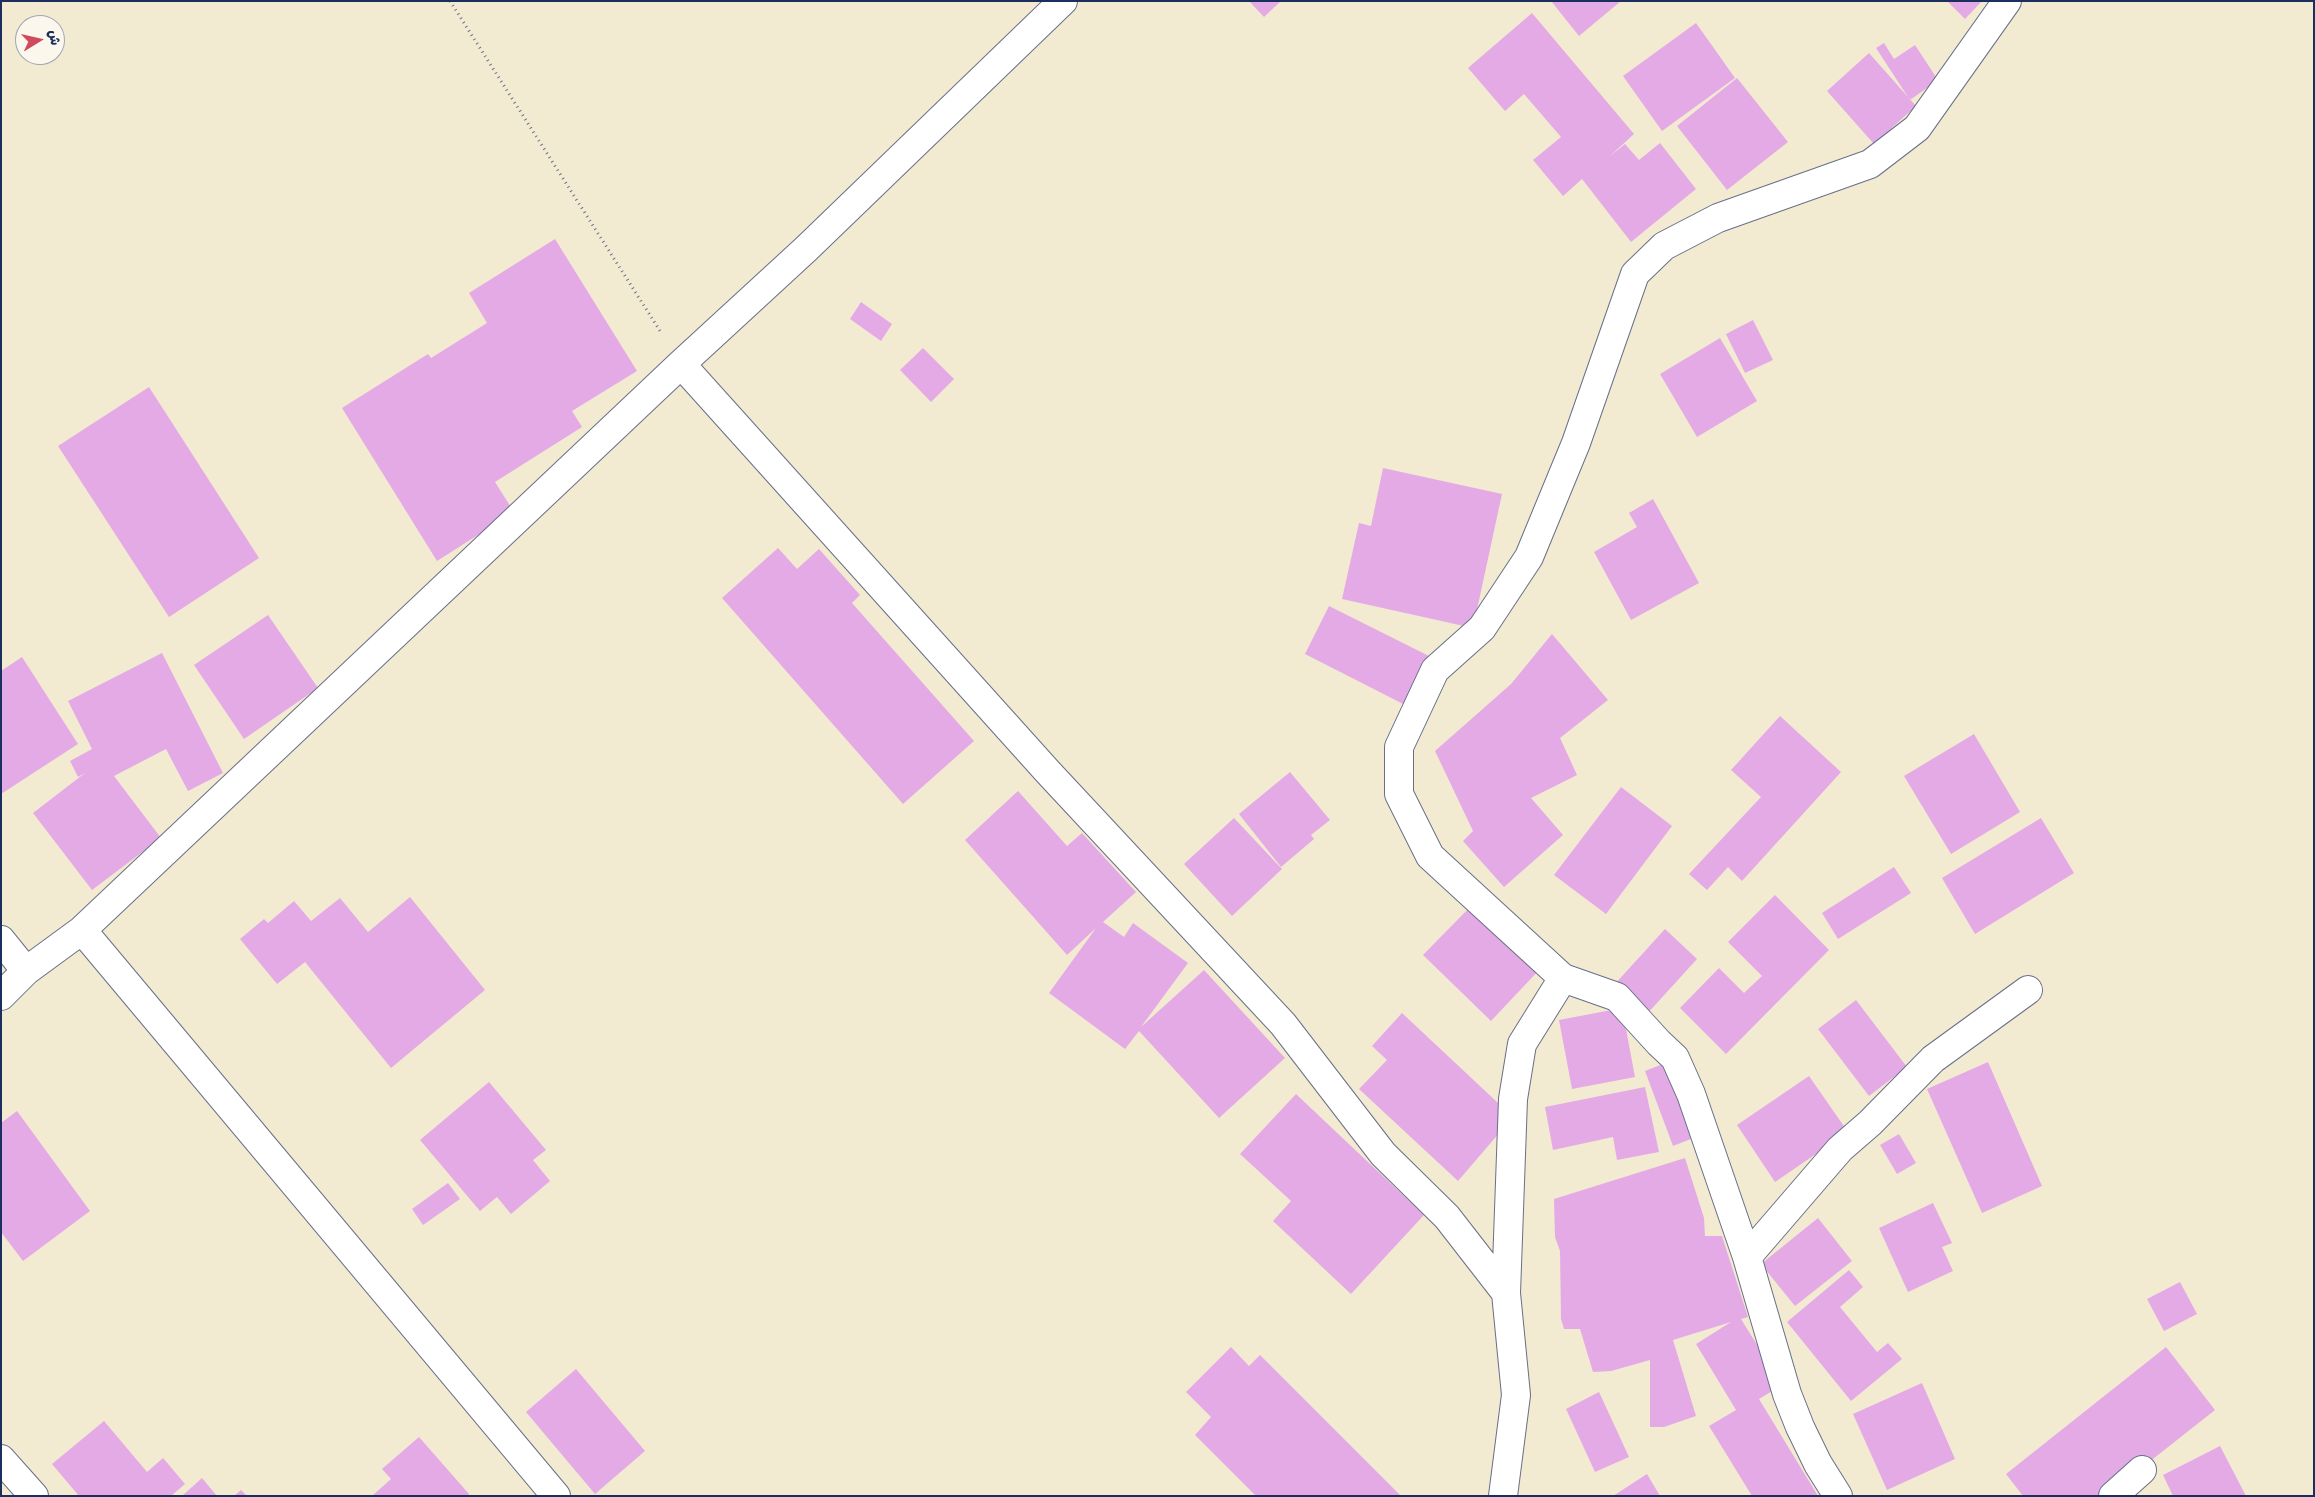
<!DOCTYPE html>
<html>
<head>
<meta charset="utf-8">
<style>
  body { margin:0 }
  #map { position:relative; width:2315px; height:1497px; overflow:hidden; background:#f3ead2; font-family:Itim,"Playpen Sans Arabic",sans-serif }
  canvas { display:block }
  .frame { position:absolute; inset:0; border:2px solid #1b2f5e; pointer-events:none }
  .north { position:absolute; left:15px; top:15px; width:50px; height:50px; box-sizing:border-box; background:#fbf7ec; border:1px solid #a1a7b3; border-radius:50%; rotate:81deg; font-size:14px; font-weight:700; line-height:20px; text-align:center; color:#1b2f5e }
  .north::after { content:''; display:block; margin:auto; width:18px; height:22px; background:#d1495b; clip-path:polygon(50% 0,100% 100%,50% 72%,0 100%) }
</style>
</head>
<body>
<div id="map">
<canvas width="2315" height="1497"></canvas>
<div class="frame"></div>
<div class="north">ش</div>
</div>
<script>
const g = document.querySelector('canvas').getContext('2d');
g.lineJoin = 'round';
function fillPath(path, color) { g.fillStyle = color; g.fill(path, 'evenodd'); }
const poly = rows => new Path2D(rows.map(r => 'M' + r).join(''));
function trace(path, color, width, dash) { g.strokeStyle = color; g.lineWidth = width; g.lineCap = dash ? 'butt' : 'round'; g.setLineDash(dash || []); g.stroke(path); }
const building = poly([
  [1249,1,1281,1,1264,17],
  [1551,1,1621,1,1579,36],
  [1947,1,1982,1,1965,19],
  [1532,13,1634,134,1609,157,1625,144,1639,160,1660,143,1696,189,1631,242,1582,179,1563,196,1533,160,1561,137,1524,94,1505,111,1468,68],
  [1696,23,1735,78,1662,131,1623,76],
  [1884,43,1894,59,1915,45,1938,80,1910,100,1876,48],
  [1869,53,1916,106,1874,144,1827,91],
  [1737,78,1788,142,1727,190,1677,126],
  [555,239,637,371,572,411,582,427,495,482,514,512,437,561,342,408,428,354,431,358,487,323,469,293],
  [861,302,892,324,881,341,850,319],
  [1753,320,1773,360,1745,373,1726,334],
  [1720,338,1757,401,1697,437,1660,374],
  [923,348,954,379,931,402,900,370],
  [149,387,259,558,169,617,58,446],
  [1383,468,1502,494,1473,628,1342,599,1359,523,1371,526],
  [1653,499,1699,583,1631,620,1594,552,1637,527,1629,513],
  [778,548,797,569,819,549,860,595,852,603,974,741,903,804,722,598],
  [1329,606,1433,658,1409,707,1305,654],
  [268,615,318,688,244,739,194,665],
  [1552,634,1608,700,1560,738,1577,775,1531,798,1563,835,1504,887,1463,841,1473,831,1435,751,1511,684],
  [162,653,223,773,188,791,166,749,114,776,161,838,92,890,33,813,85,773,78,777,70,761,92,749,68,701],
  [22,657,78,744,1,794,1,671],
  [1780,716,1841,772,1742,881,1728,867,1707,890,1689,874,1761,797,1731,770],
  [1974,734,2020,812,1951,854,1904,776],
  [1290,772,1330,820,1311,835,1314,839,1281,867,1239,814],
  [1621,787,1672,826,1606,914,1554,875],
  [1018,791,1067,846,1082,833,1136,892,1103,922,1124,937,1133,923,1188,963,1141,1027,1204,970,1285,1058,1219,1118,1139,1031,1125,1049,1049,993,1096,928,1067,955,965,840],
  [1234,818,1282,869,1232,916,1184,864],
  [2041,818,2074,873,1975,934,1942,878],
  [1894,867,1911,893,1838,939,1822,913],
  [1775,895,1829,950,1726,1054,1680,1008,1719,968,1744,993,1762,976,1728,942],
  [410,897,485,990,391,1068,305,962,277,984,240,939,264,919,268,923,294,901,311,921,340,898,368,932],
  [1474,903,1541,968,1491,1021,1423,955],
  [1665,929,1697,959,1646,1015,1614,985],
  [1856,1000,1907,1067,1869,1096,1818,1029],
  [1622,1008,1635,1077,1572,1089,1559,1020],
  [1402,1013,1513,1117,1458,1181,1359,1089,1387,1060,1372,1046],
  [1673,1060,1701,1135,1673,1146,1645,1071],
  [1988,1062,2042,1186,1982,1213,1927,1089],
  [1809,1076,1848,1132,1775,1182,1737,1125],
  [489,1082,546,1150,533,1160,550,1181,511,1214,497,1197,480,1211,420,1140],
  [1645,1087,1659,1152,1617,1160,1613,1137,1553,1150,1545,1107],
  [1296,1094,1424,1215,1351,1294,1273,1221,1291,1201,1240,1154],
  [17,1111,90,1211,23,1261,1,1232,1,1123],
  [1899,1134,1916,1163,1897,1174,1880,1145],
  [1685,1158,1704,1218,1705,1236,1722,1236,1748,1317,1741,1319,1782,1385,1759,1399,1818,1496,1752,1496,1709,1426,1736,1410,1696,1344,1731,1322,1673,1340,1696,1416,1664,1427,1650,1427,1650,1360,1611,1371,1593,1372,1580,1329,1564,1329,1561,1319,1560,1251,1555,1237,1554,1199],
  [448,1183,460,1199,423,1225,412,1209],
  [1933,1203,1952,1243,1942,1247,1953,1271,1908,1292,1879,1228],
  [1818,1218,1852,1261,1795,1306,1761,1264],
  [1849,1270,1863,1287,1840,1307,1877,1352,1888,1343,1902,1359,1851,1401,1787,1322],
  [2180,1282,2197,1314,2164,1331,2147,1299],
  [1231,1347,1249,1366,1260,1355,1401,1496,1256,1496,1195,1435,1211,1417,1186,1392],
  [2166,1347,2215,1410,2106,1496,2023,1496,2006,1474],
  [576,1369,645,1451,595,1494,526,1412],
  [1922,1383,1955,1459,1887,1490,1853,1414],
  [1599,1392,1629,1457,1595,1472,1566,1409],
  [104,1421,147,1472,163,1458,185,1484,171,1496,79,1496,52,1464],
  [419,1437,469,1494,468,1496,372,1496,391,1479,382,1469],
  [2220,1446,2246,1496,2173,1496,2163,1475],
  [1647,1474,1660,1496,1613,1496],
  [202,1478,217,1496,182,1496],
  [241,1490,247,1496,234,1496]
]);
const path = poly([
  [450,1,662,334]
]);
const minor = poly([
  [681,364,1048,772,1283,1024,1383,1154,1447,1217,1506,1293,1513,1099,1522,1044,1563,978,1617,997,1659,1043,1675,1058,1691,1094,1747,1257,1787,1394,1800,1427,1818,1464,1838,1496],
  [82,930,556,1496],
  [1,940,26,971],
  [1563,978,1430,856,1399,794,1399,747,1435,670,1482,628,1529,557,1576,443,1635,274,1664,246,1718,218,1870,164,1917,128,2007,1],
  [1,996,26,971,82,930,681,364,806,249,1063,1],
  [1747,1257,1840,1149,1870,1123,1933,1059,2028,990],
  [1,1459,34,1496],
  [1503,1496,1516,1395,1506,1293],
  [2113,1496,2142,1470]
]);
fillPath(building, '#e4aae6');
trace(minor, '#677087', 30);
trace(path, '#677087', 3, [1, 4]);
trace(minor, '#fff', 28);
</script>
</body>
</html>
